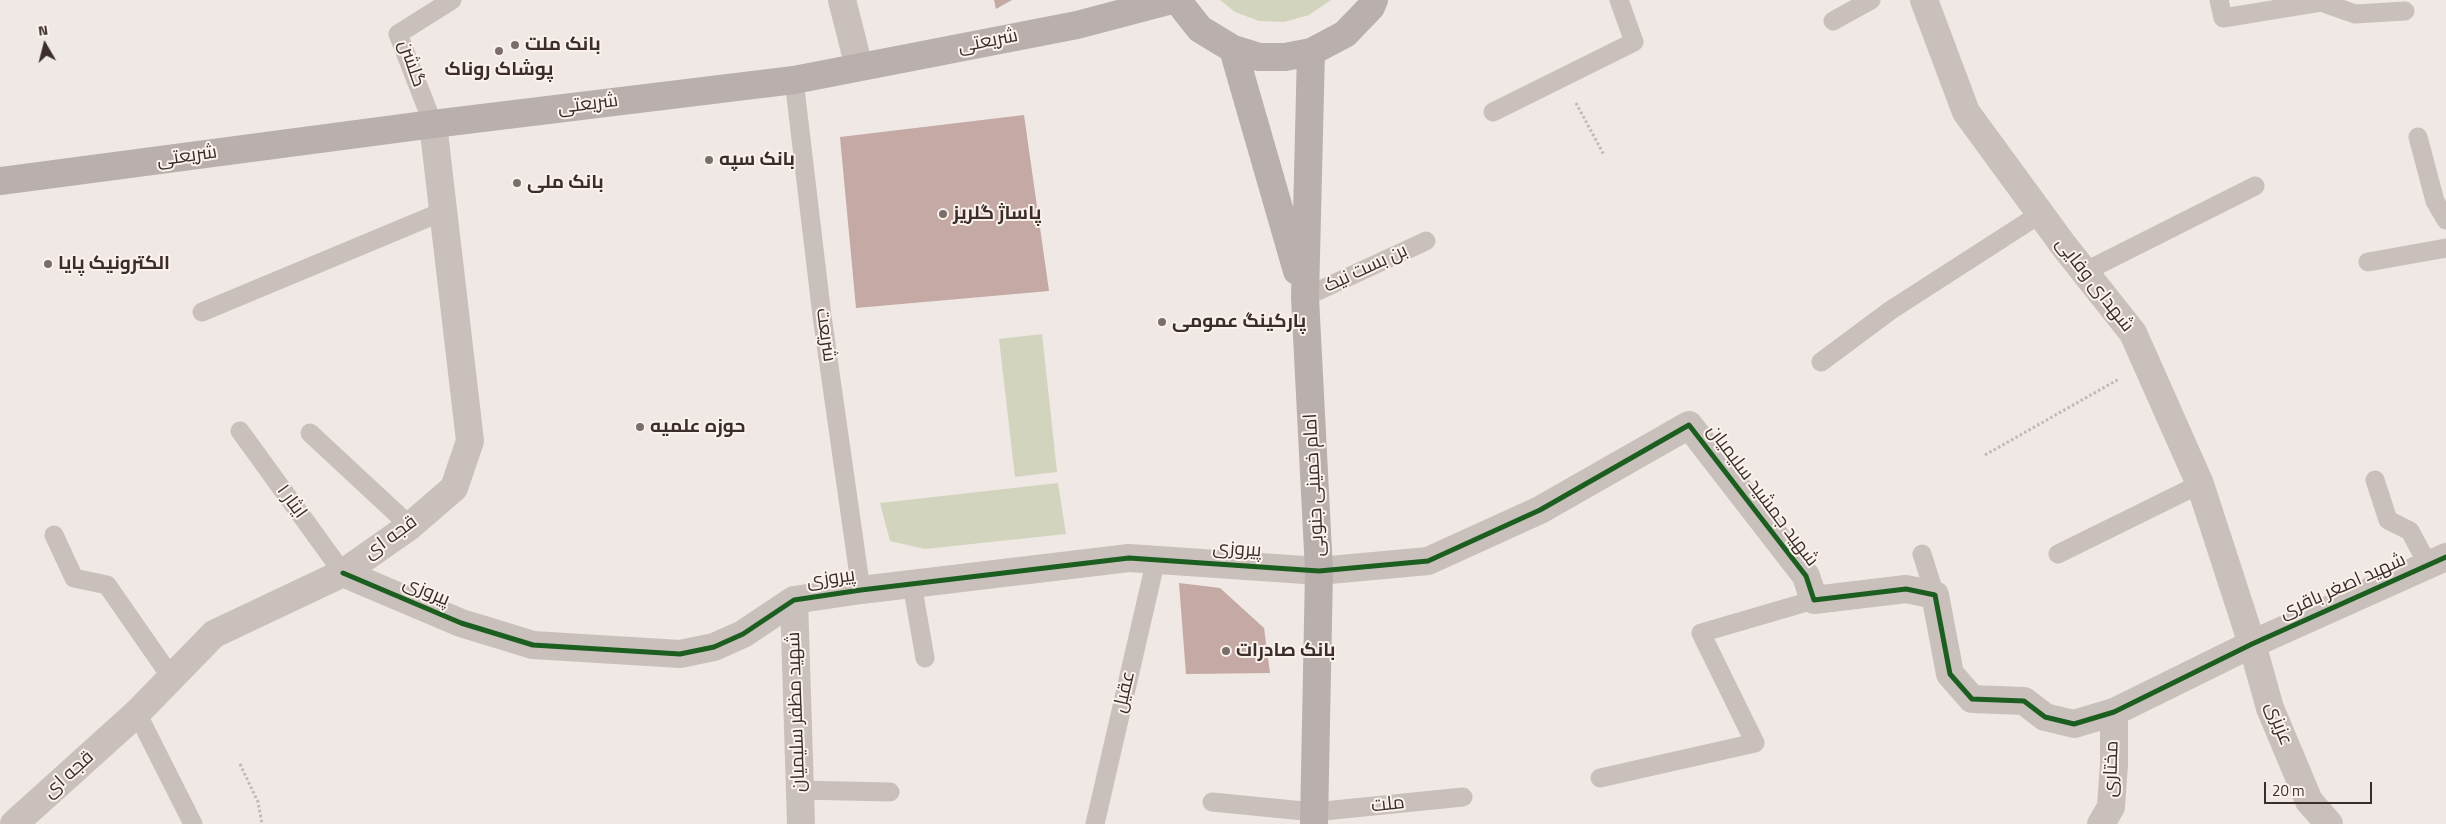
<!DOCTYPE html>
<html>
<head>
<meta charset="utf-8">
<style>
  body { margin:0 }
  #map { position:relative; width:2446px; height:824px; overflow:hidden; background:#efe8e4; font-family:"Titillium Web",sans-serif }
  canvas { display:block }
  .north { position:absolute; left:20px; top:20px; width:50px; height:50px; -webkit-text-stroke:4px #fbf2ec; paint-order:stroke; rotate:352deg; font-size:14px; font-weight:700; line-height:20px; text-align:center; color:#3a2d2a }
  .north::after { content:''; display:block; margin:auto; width:18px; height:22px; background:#3a2d2a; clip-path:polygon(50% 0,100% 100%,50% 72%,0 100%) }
  .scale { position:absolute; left:2264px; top:782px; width:108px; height:22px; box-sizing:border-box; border:2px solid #3a2d2a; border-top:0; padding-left:6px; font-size:15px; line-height:18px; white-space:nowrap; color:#3a2d2a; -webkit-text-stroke:4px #fbf2ec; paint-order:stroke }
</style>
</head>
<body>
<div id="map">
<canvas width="2446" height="824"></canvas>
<div class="north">N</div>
<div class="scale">20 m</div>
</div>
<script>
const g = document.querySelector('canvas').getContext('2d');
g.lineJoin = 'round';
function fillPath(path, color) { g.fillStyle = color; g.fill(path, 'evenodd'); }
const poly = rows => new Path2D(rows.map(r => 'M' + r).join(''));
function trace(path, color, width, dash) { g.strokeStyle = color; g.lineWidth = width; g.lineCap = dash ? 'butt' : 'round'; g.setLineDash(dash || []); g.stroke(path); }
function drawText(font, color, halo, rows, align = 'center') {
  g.font = font + ' "Titillium Web",Cairo,sans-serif'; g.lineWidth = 4; g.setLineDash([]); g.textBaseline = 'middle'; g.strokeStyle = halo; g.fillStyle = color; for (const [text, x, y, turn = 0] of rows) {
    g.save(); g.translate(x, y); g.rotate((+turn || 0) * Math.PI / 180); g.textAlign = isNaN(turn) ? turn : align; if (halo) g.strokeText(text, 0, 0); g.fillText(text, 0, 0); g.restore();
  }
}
const green = poly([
  [1220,0,1331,0,1309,15,1284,22,1259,21,1235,12],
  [1042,334,1057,472,1015,477,999,339],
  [1058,483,1066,534,925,549,890,541,880,503]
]);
const building = poly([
  [994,0,1012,0,996,9],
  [1024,115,1049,291,856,308,840,137],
  [1179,583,1220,588,1264,628,1270,673,1186,674]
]);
const path = poly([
  [1576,103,1604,155],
  [1985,455,2119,379],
  [240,764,258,802,262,824]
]);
const service = poly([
  [2219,0,2223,18,2321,2,2355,14,2405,11],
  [1833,21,1871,0],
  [794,80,822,316,861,590],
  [1493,112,1634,42,1619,0],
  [433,124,398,34,452,0],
  [2418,137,2435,201,2446,220],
  [2368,262,2446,248],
  [2084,272,2255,186],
  [1305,297,1426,241],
  [202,312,444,211],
  [1821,362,1891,310,2040,214],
  [240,431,343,573],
  [310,433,410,526],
  [2375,480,2388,520,2410,531,2428,565],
  [54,535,74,578,107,585,171,677],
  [1922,554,1935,595],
  [2058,554,2200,484],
  [912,584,925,658],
  [137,713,193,824],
  [1600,778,1755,743,1701,633,1814,600],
  [800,790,890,792],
  [1212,802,1314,812,1463,797],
  [1095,824,1156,559]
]);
const minor = poly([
  [842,0,859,67],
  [1924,0,1966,112,2064,246,2133,333,2200,484,2252,644,2270,708,2309,801,2329,824],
  [343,573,461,623,533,645,680,654,714,647,743,634,794,600,861,590,1129,558,1319,571,1428,561,1540,510,1689,425,1806,576,1814,600,1906,589,1935,595,1950,674,1972,699,2024,701,2045,717,2074,724,2114,712,2252,644,2446,557],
  [794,600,801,824],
  [14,824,137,713,214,634,343,573,410,526,454,488,470,441,433,124],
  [2101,824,2111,807,2114,764,2114,712]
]);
const secondary = poly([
  [1177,0,1200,29,1233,49,1259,57,1285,57,1311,52,1345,34,1371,7,1374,0],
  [1233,49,1297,271],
  [1311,52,1305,297,1319,571,1314,824],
  [0,181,433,124,794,80,1077,25,1172,0]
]);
const cycleway = poly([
  [343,573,461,623,533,645,680,654,714,647,743,634,794,600,861,590,1129,558,1319,571,1428,561,1540,510,1689,425,1806,576,1814,600,1906,589,1935,595,1950,674,1972,699,2024,701,2045,717,2074,724,2114,712,2252,644,2446,557]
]);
const markers = [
  [515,45,5,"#796e6b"],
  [499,51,5,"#796e6b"],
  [709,160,5,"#796e6b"],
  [517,183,5,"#796e6b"],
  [943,214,5,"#796e6b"],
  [48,264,5,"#796e6b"],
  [1162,322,5,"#796e6b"],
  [640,427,5,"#796e6b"],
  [1226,651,5,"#796e6b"]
];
const streetNames = [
  ["شریعتی",988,42,-11],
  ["گلشن",411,64,71],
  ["شریعتی",588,105,-7],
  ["شریعتی",187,157,-8],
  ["بن بست نیک",1366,269,-25],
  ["شهدای وفایی",2094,285,52],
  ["شریعت",825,335,82],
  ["امام خمینی جنوبی",1315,485,-93],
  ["شهید جمشید سلیمیان",1762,496,53],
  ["ایثار ۱",291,502,54],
  ["قجه ای",391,538,-36],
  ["پیروزی",1237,550,4],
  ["پیروزی",831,579,-8],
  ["شهید اصغر باقری",2343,587,-24],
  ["پیروزی",426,592,23],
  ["عقیل",1125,692,-77],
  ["شهید مظفر سلیمیان",797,712,-92],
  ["عزیزی",2278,724,69],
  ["مختاری",2112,769,-88],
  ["قجه ای",69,775,-42],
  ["ملت",1388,805,-6]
];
const poiNames = [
  ["بانک ملت",525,45],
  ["پوشاک روناک",499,70,"center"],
  ["بانک سپه",719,160],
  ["بانک ملی",527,183],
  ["پاساژ گلریز",953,214],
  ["الکترونیک پایا",58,264],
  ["پارکینگ عمومی",1172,322],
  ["حوزه علمیه",650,427],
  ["بانک صادرات",1236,651]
];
fillPath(green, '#d3d4be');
fillPath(building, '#c4a9a5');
trace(path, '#c1b9b5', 3, [2.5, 2.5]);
trace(service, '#c9c0bc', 19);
trace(minor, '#c9c0bc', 28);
trace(secondary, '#b9b0ad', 28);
trace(cycleway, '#1b5e20', 5);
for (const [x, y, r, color] of markers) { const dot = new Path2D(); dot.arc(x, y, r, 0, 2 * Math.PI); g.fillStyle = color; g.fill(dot); trace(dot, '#fbf2ec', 2); }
drawText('19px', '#3a2d2a', '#fbf2ec', streetNames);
drawText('bold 19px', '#3a2d2a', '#fbf2ec', poiNames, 'left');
</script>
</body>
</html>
